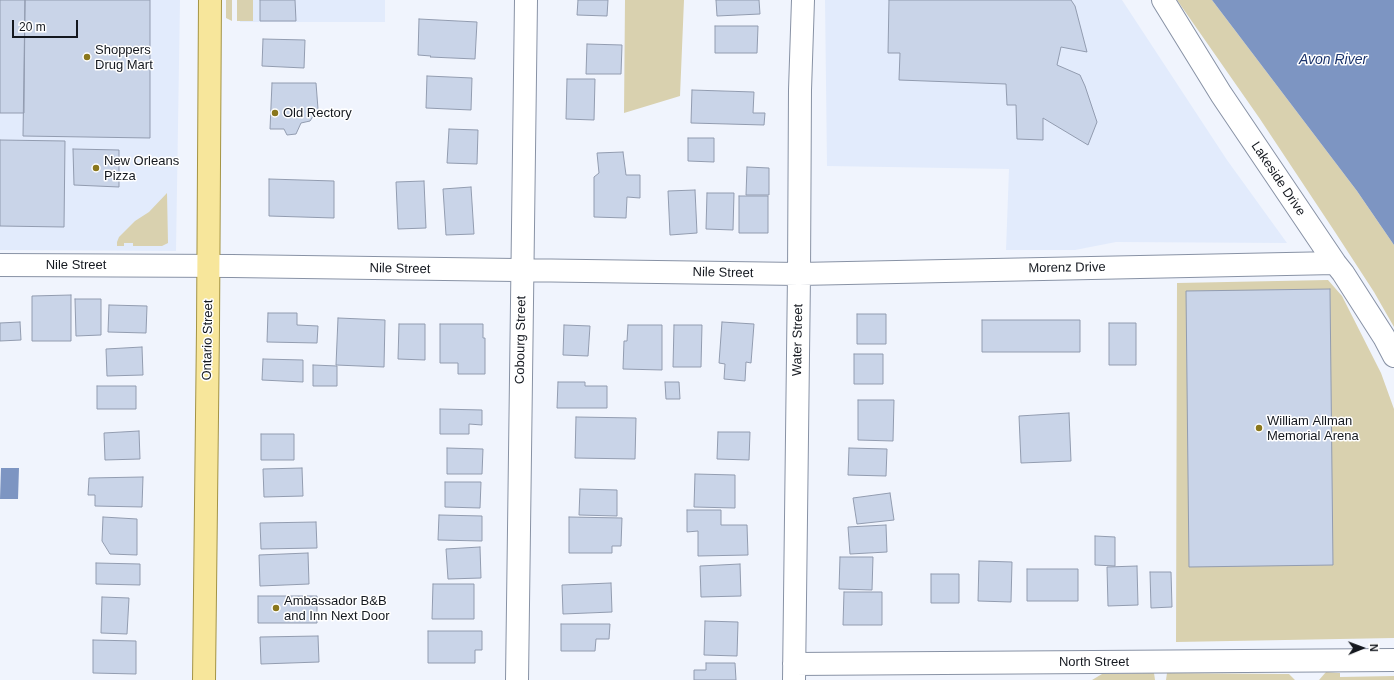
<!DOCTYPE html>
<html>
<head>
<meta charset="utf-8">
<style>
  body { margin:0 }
  #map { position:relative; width:1394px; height:680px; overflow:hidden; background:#f0f4fd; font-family:Arial,sans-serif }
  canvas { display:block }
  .north { position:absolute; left:1342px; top:628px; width:40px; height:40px; -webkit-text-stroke:3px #fff; paint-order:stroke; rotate:89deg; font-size:11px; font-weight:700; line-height:16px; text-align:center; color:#14181f }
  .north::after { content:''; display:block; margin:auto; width:14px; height:18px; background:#14181f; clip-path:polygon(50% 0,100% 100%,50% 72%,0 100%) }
  .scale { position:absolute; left:12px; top:20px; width:66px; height:18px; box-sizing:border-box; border:2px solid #14181f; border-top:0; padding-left:5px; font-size:12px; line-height:14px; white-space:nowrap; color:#14181f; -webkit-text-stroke:3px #fff; paint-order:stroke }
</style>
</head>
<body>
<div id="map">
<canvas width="1394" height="680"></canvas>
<div class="north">N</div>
<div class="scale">20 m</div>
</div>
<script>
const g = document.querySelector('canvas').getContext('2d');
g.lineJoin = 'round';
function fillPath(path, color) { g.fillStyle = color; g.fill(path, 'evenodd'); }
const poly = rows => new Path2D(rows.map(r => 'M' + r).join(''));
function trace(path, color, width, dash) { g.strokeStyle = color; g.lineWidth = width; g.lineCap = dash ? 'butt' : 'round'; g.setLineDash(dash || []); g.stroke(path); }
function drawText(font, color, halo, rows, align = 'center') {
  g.font = font + ' Arial,sans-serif'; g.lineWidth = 3; g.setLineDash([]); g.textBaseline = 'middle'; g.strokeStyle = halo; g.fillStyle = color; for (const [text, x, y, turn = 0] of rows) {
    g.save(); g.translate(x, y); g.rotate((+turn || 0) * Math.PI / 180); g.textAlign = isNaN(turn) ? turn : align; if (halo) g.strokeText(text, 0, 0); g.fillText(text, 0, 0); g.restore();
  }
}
const built = poly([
  [0,0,180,0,176,251,0,250],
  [241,0,385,0,385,22,240,22],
  [825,0,1122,0,1227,160,1287,243,1116,242,1075,250,1006,250,1009,169,827,166]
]);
const green = poly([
  [226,0,232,0,232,21,226,18],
  [237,0,253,0,253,21,237,21],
  [625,0,684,0,680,96,624,113],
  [1177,0,1212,0,1357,191,1394,245,1394,327,1374,292,1335,232,1260,119],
  [167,193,168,243,162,246,133,246,133,243,124,243,124,246,117,246,117,242,119,237,135,221,149,212],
  [1328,280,1342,296,1381,373,1394,409,1394,638,1176,642,1177,283],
  [1326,672,1340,673,1340,677,1394,676,1394,680,1319,680],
  [1154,673,1155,680,1092,680,1102,674],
  [1167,673,1280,674,1289,674,1295,680,1166,680]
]);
const water = poly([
  [1212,0,1394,0,1394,245,1357,191],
  [1,468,19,468,18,499,0,499]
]);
const building = poly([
  [0,0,25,0,24,113,0,113,0,0],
  [25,0,150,0,150,138,23,136,25,0],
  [260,0,295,0,296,21,260,21,260,0],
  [578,0,608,0,607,16,577,15,578,0],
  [716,0,759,0,760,14,717,16,716,0],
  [889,0,1071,0,1075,6,1087,52,1061,47,1057,65,1080,75,1085,86,1097,122,1088,145,1043,118,1043,140,1017,139,1016,105,1007,105,1006,84,899,80,900,53,888,53,889,0],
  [419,19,477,22,475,59,430,57,431,56,418,55,419,19],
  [715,26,758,26,757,53,715,53,715,26],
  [263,39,305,40,304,68,262,66,263,39],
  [587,44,622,45,621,74,586,74,587,44],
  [427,76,472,78,471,110,426,108,427,76],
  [567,79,595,79,594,120,566,119,567,79],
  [272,83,316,83,318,109,310,121,301,123,296,134,287,135,284,129,270,129,272,83],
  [692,90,754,92,753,113,765,113,764,125,691,123,692,90],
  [449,129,478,130,477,164,447,163,449,129],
  [688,138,714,138,714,162,688,161,688,138],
  [0,140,65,141,64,227,0,226,0,140],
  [73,149,119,150,119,187,74,185,73,149],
  [623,152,626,175,640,175,640,198,627,197,626,218,594,217,594,177,599,173,597,153,623,152],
  [747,167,769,168,769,195,746,195,747,167],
  [269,179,334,181,334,218,269,216,269,179],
  [424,181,426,228,398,229,396,182,424,181],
  [471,187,474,234,446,235,443,189,471,187],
  [695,190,697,233,670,235,668,191,695,190],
  [707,193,734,193,733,230,706,229,707,193],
  [739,196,768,196,768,233,739,233,739,196],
  [1330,289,1333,565,1189,567,1186,291,1330,289],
  [71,295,71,341,32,341,32,296,71,295],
  [75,299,101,299,101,335,76,336,75,299],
  [109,305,147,306,146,333,108,332,109,305],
  [268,313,297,313,297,325,318,326,317,343,267,342,268,313],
  [857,314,886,314,886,344,857,344,857,314],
  [338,318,385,320,384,367,336,365,338,318],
  [982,320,1080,320,1080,352,982,352,982,320],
  [20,322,21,340,0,341,0,323,20,322],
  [722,322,754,324,751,363,746,362,745,381,724,379,725,364,719,363,722,322],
  [1109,323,1136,323,1136,365,1109,365,1109,323],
  [399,324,425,324,425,360,398,359,399,324],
  [440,324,483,324,483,338,485,338,485,374,458,374,458,363,440,363,440,324],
  [564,325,590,326,588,356,563,355,564,325],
  [628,325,662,325,662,370,623,369,624,341,627,341,628,325],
  [674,325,702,325,701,367,673,367,674,325],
  [142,347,143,375,107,376,106,349,142,347],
  [854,354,883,354,883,384,854,384,854,354],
  [263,359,303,360,303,382,262,380,263,359],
  [313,365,337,366,337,386,313,386,313,365],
  [558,382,585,382,585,386,607,386,607,408,557,408,558,382],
  [665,382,679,382,680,399,666,399,665,382],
  [97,386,136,386,136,409,97,409,97,386],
  [858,400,894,400,893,441,858,440,858,400],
  [440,409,482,410,482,425,469,424,469,434,440,434,440,409],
  [1069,413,1071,461,1021,463,1019,416,1069,413],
  [576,417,636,418,635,459,575,458,576,417],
  [139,431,140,459,105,460,104,433,139,431],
  [718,432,750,432,749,460,717,459,718,432],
  [261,434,294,434,294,460,261,460,261,434],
  [447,448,483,449,482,474,447,474,447,448],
  [849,448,887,449,886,476,848,475,849,448],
  [302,468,303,496,264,497,263,469,302,468],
  [695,474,735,475,735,508,694,507,695,474],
  [143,477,142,507,95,506,95,495,88,495,89,478,143,477],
  [445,482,481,482,480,508,445,507,445,482],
  [580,489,617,490,617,516,579,515,580,489],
  [890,493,894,520,857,524,853,498,890,493],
  [687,510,721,510,721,525,747,525,748,555,698,556,698,531,687,532,687,510],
  [439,515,482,516,482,541,438,540,439,515],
  [103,517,137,519,137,555,110,554,102,541,103,517],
  [569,517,622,518,621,546,612,546,612,553,569,553,569,517],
  [316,522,317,548,261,549,260,523,316,522],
  [886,525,887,552,850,554,848,527,886,525],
  [1095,536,1115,537,1115,566,1095,565,1095,536],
  [480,547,481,578,448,579,446,549,480,547],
  [308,553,309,584,260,586,259,555,308,553],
  [840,557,873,557,872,590,839,589,840,557],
  [979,561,1012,562,1011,602,978,601,979,561],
  [96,563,140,564,140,585,96,584,96,563],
  [740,564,741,596,701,597,700,566,740,564],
  [1137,566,1138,605,1108,606,1107,567,1137,566],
  [1027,569,1078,569,1078,601,1027,601,1027,569],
  [1150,572,1171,572,1172,607,1151,608,1150,572],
  [931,574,959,574,959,603,931,603,931,574],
  [611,583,612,612,563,614,562,585,611,583],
  [433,584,474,584,474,619,432,619,433,584],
  [844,592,882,592,882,625,843,625,844,592],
  [258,596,317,596,317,623,258,623,258,596],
  [102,597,129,598,127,634,101,633,102,597],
  [705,621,738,622,737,656,704,655,705,621],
  [561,624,610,624,609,639,596,639,595,651,561,651,561,624],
  [428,631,482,631,482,650,475,650,475,663,428,663,428,631],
  [318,636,319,662,261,664,260,637,318,636],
  [93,640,136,641,136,674,93,673,93,640],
  [706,663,735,663,736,680,694,680,694,670,706,670,706,663]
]);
const minor = poly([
  [1163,0,1221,94,1335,263,1343,273,1384,337,1394,356],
  [0,265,232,266,799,274,1335,263],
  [794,664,1394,660],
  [517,680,526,0],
  [794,680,799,274,800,90,803,0]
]);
const major = poly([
  [204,680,208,328,210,0]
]);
const markers = [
  [87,57,4,"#8a771c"],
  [275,113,4,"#8a771c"],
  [96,168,4,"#8a771c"],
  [1259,428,4,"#8a771c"],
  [276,608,4,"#8a771c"]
];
const poiNames = [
  ["Shoppers",95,50],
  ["Drug Mart",95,65],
  ["Old Rectory",283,113],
  ["New Orleans",104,161],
  ["Pizza",104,176],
  ["William Allman",1267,421],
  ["Memorial Arena",1267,436],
  ["Ambassador B&B",284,601],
  ["and Inn Next Door",284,616]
];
const streetNames = [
  ["Lakeside Drive",1278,179,56],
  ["Nile Street",76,265],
  ["Morenz Drive",1067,268,-1],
  ["Nile Street",400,269,1],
  ["Nile Street",723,273,1],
  ["Ontario Street",208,340,-89],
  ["Cobourg Street",521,340,-89],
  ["Water Street",798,340,-89],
  ["North Street",1094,662]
];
const waterNames = [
  ["Avon River",1333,60]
];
fillPath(built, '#e2ebfc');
fillPath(green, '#d9d1af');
fillPath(water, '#7d95c2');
fillPath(building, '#c9d4e8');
trace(building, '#929cb0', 1);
trace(minor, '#8892a5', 24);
trace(major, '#a49445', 24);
trace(minor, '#fff', 22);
trace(major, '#f7e69b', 22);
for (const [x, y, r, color] of markers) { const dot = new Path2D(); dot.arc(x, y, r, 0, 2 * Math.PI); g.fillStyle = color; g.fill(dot); trace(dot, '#fff', 1.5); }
drawText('13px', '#14181f', '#fff', poiNames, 'left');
drawText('13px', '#14181f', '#fff', streetNames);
drawText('italic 14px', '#1b346d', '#fff', waterNames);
</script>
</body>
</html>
